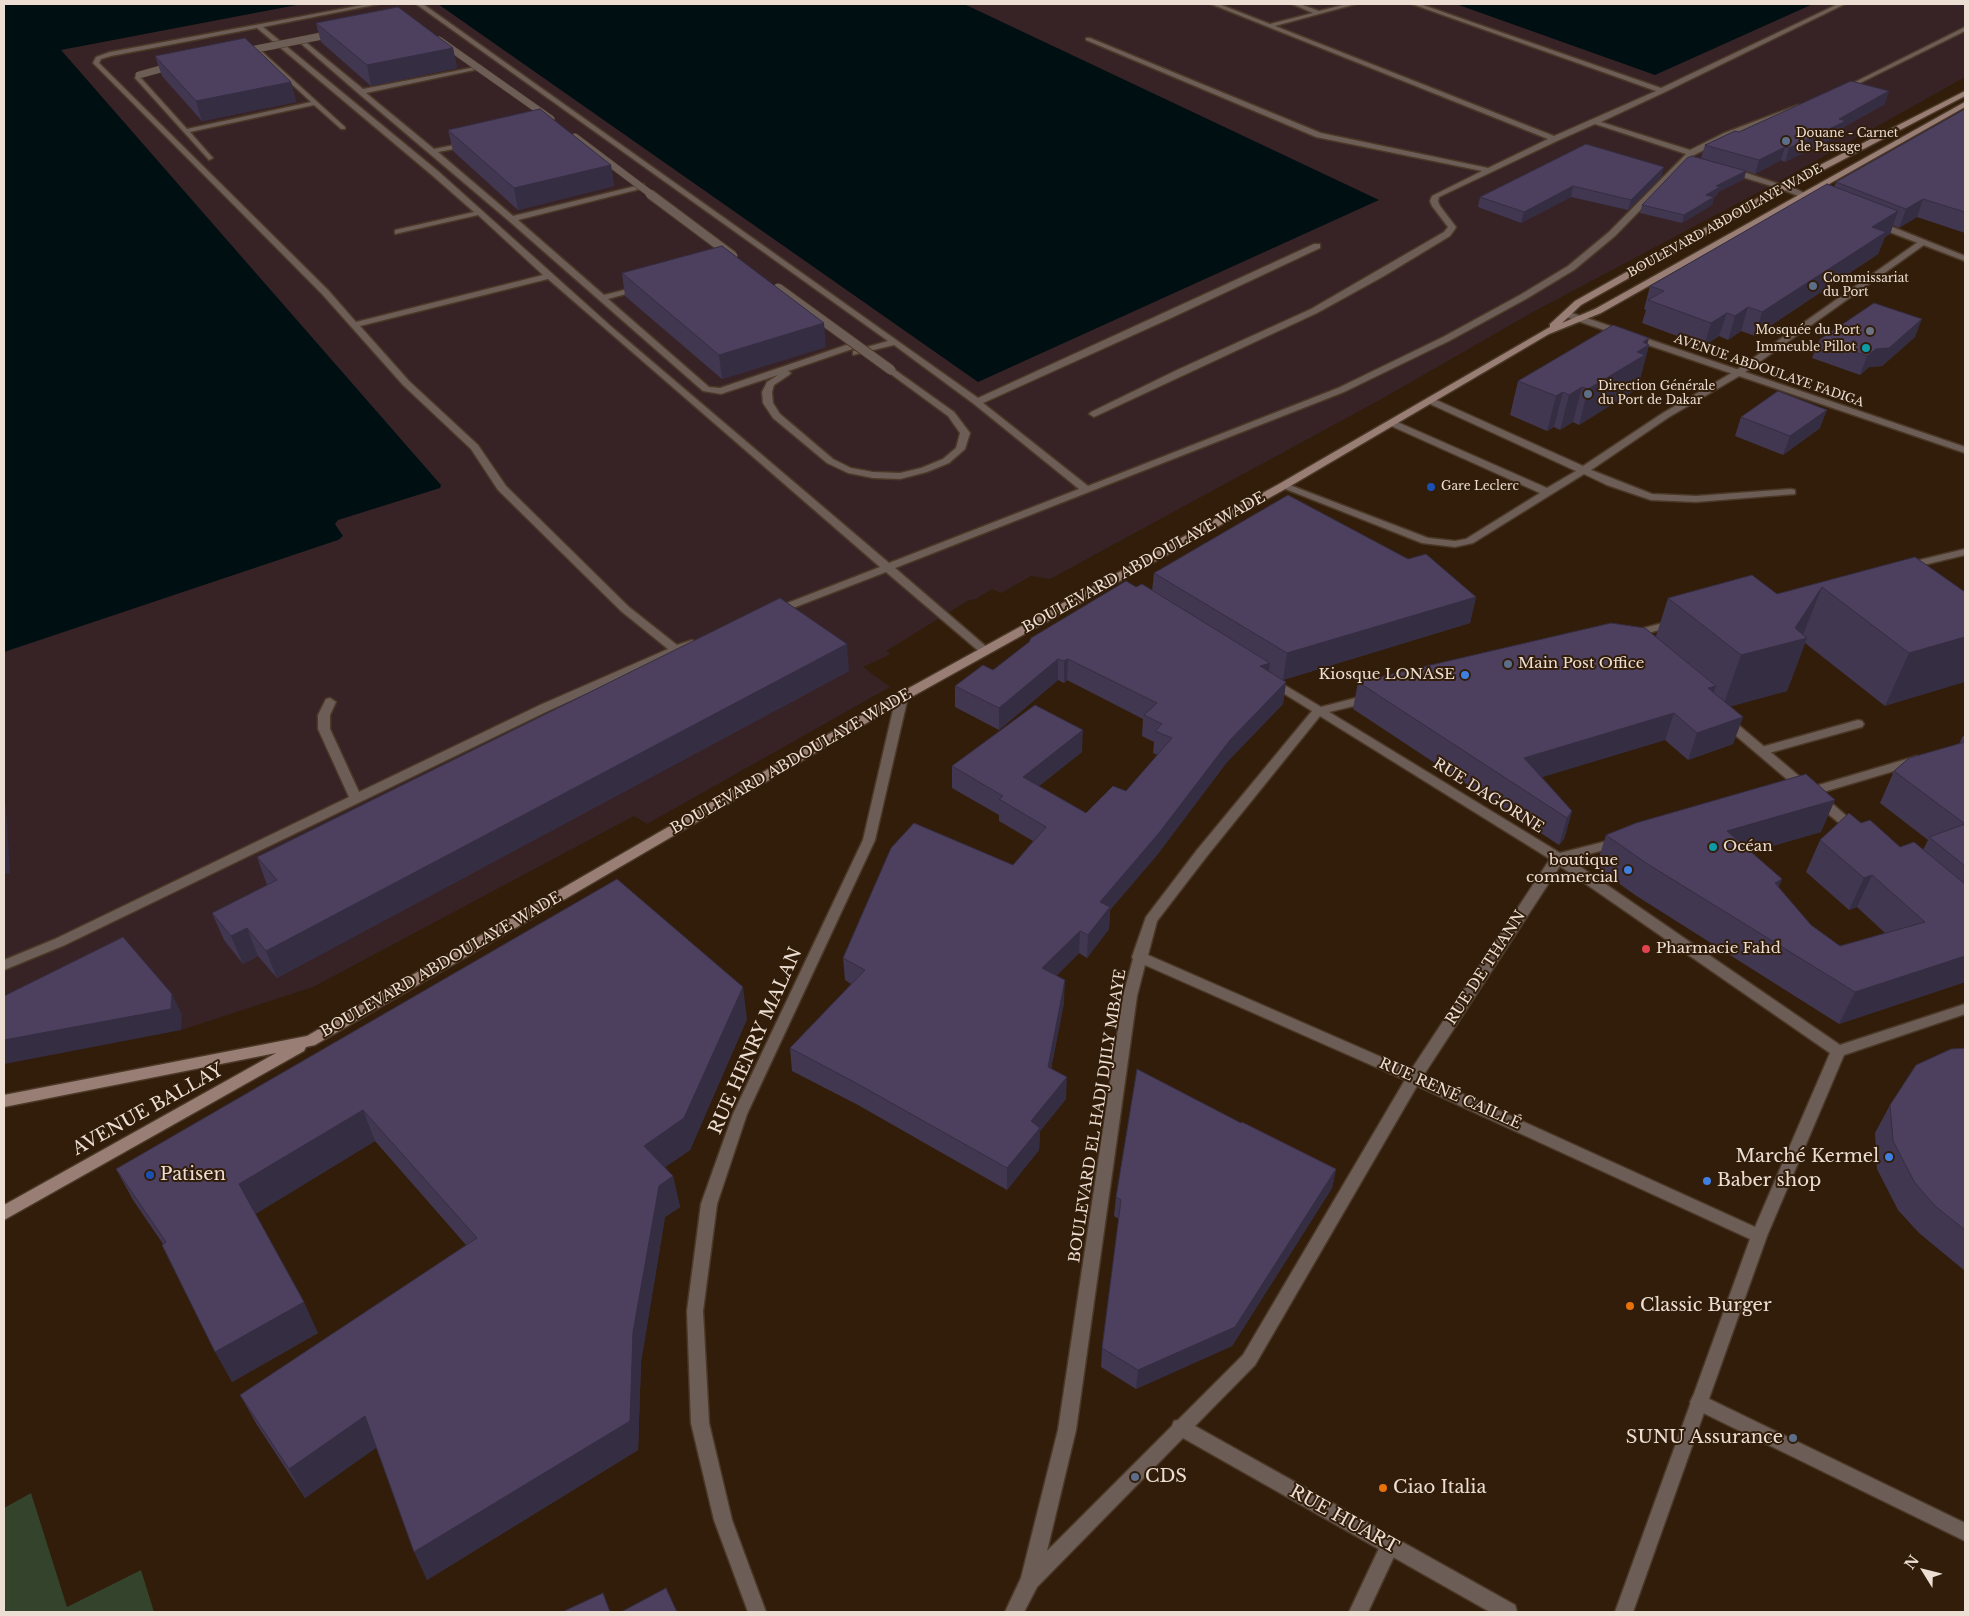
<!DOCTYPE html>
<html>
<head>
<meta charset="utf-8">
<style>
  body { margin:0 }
  #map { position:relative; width:1969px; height:1616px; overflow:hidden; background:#311d0a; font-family:"Libre Baskerville",serif }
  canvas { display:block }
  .frame { position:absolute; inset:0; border:5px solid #ecded2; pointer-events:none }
  .north { position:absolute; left:1899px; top:1546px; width:50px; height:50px; -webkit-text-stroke:4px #311d0a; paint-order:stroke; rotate:306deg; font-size:14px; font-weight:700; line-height:20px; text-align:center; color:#ecded2 }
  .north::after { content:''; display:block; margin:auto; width:18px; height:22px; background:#ecded2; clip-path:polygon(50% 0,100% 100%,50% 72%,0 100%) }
</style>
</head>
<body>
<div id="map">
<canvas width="1969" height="1616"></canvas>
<div class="frame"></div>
<div class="north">N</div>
</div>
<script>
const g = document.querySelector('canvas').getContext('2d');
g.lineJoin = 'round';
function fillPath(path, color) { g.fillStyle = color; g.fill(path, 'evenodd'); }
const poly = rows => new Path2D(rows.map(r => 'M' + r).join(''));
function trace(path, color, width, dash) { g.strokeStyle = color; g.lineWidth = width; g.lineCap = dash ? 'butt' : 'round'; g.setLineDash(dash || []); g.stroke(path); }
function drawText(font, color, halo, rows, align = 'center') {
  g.font = font + ' "Libre Baskerville",serif'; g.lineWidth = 4; g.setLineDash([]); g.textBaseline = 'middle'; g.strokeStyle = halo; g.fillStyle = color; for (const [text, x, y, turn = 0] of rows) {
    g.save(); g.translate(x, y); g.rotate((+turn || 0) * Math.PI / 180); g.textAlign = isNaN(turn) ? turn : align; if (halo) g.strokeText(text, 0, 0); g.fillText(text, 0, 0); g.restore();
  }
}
const industrial = poly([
  [4,4,1965,4,1965,77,1776,183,1533,312,1385,397,1050,579,1031,576,1001,593,992,589,976,599,969,600,886,651,891,654,863,667,890,687,647,824,634,816,313,987,181,1030,4,1064]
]);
const green = poly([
  [31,1493,67,1607,141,1570,154,1612,4,1612,4,1508]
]);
const water = poly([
  [4,4,302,4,61,50,441,485,440,488,338,520,335,524,343,536,338,540,4,652],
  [438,4,964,4,1379,200,978,382],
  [1456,4,1813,4,1655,75]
]);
const lane = poly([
  [368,4,379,4,263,27,439,172,614,329,889,563,1079,489,974,404,894,345,853,355,853,351,888,341,416,4,423,4,978,398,1314,244,1320,244,1320,248,1171,318,983,403,1088,486,1338,388,1443,337,1520,295,1568,266,1609,232,1686,154,1595,124,1557,141,1439,197,1438,201,1440,206,1456,227,1455,229,1450,236,1384,276,1317,313,1094,417,1089,414,1091,412,1177,370,1311,309,1444,232,1448,227,1432,206,1430,201,1432,196,1482,171,1316,137,1086,40,1086,38,1090,38,1321,133,1488,168,1548,139,1211,4,1219,4,1270,24,1313,13,1292,4,1300,4,1319,11,1347,4,1356,4,1275,26,1554,136,1656,91,1412,4,1420,4,1661,88,1838,4,1845,4,1665,92,1601,122,1690,150,1724,133,1798,105,1803,106,1730,137,1694,155,1615,236,1574,270,1526,299,1449,341,1344,392,895,568,989,649,991,651,985,654,981,653,886,572,780,613,772,613,771,611,772,609,880,567,548,279,360,326,409,381,478,445,506,486,629,607,677,645,692,640,698,643,548,711,65,945,4,970,4,960,55,939,349,797,318,729,318,715,326,699,330,698,336,702,330,715,330,729,359,792,540,705,668,649,621,611,498,490,471,449,403,385,322,294,93,63,96,57,110,52,368,4],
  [257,28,433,176,474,212,395,230,395,234,478,215,543,275,356,322,328,290,99,63,101,59,111,56,257,28],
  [1965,27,1965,31,1846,90,1841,89,1965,27],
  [298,39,302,39,363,89,481,66,481,68,479,69,366,93,434,149,469,142,469,146,438,152,513,216,644,184,644,188,518,220,604,295,644,285,644,289,608,299,709,387,720,388,855,342,858,343,858,347,788,371,791,373,789,375,774,385,772,392,773,403,780,414,833,459,851,468,873,472,900,473,921,468,943,459,956,448,960,433,948,416,888,372,886,370,891,367,954,412,970,433,965,449,949,463,927,472,900,479,873,478,848,473,827,463,773,418,763,403,762,392,767,382,778,375,721,394,703,391,509,221,358,93,298,41,298,39],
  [257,47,345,127,345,129,341,129,314,105,190,132,213,158,209,160,135,78,137,74,141,74,141,78,187,129,311,102,255,50,257,47],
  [1726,168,1732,168,1788,187,1781,189,1726,172,1726,168],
  [1921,240,1928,242,1741,375,1669,417,1591,470,1652,494,1696,496,1791,489,1795,490,1795,494,1696,502,1651,500,1607,485,1584,474,1473,543,1455,547,1422,543,1278,486,1283,483,1287,484,1428,538,1455,541,1466,539,1540,493,1389,425,1389,421,1395,421,1547,488,1576,471,1428,403,1428,399,1434,399,1583,466,1663,413,1735,371,1921,240],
  [1858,720,1862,721,1864,724,1862,727,1762,755,1756,751,1758,748,1858,720],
  [1699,1394,1965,1523,1965,1541,1693,1408,1690,1402,1693,1396,1699,1394],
  [1390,1537,1397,1540,1399,1546,1368,1612,1349,1612,1383,1540,1390,1537]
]);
const street = poly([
  [1781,185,1787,185,1820,200,1813,202,1781,189,1781,185],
  [1874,222,1880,222,1965,256,1965,261,1874,226,1874,222],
  [1566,311,1965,447,1965,453,1563,316,1562,314,1566,311],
  [1965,549,1965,555,1907,569,1902,566,1903,564,1965,549],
  [1674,620,1678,621,1680,623,1678,625,1633,637,1627,634,1629,632,1674,620],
  [1271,677,1321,707,1371,694,1375,695,1377,698,1375,701,1329,712,1560,853,1619,838,1624,839,1625,842,1624,845,1569,859,1840,1045,1965,1004,1965,1014,1844,1055,1767,1236,1633,1612,1615,1612,1750,1239,1417,1086,1255,1365,1195,1426,1515,1605,1517,1612,1490,1612,1183,1438,1037,1587,1024,1612,1005,1612,1021,1578,1058,1430,1123,996,1133,959,1132,957,1146,917,1197,850,1312,711,1267,683,1265,681,1271,677],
  [1320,716,1550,859,1411,1070,1148,955,1157,921,1207,856,1320,716],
  [1560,866,1830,1053,1755,1227,1423,1076,1560,866],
  [1145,965,1405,1080,1243,1355,1178,1420,1174,1421,1172,1426,1047,1551,1076,1430,1137,996,1145,965],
  [902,693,908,697,875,840,747,1114,717,1204,703,1311,709,1423,732,1520,766,1612,748,1612,714,1520,691,1423,687,1311,701,1204,733,1114,863,840,896,697,902,693],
  [1725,716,1729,717,1812,787,1917,756,1923,760,1921,763,1820,793,1859,827,1861,830,1855,834,1851,833,1808,797,1803,796,1802,792,1721,723,1719,720,1725,716]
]);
const secondary = poly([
  [1965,91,1965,96,1787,189,1581,305,1562,323,1595,309,1963,103,1965,102,1965,107,1601,313,1549,334,1287,488,906,700,315,1045,306,1047,304,1051,4,1220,4,1205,276,1053,4,1107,4,1095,307,1036,898,694,1279,484,1550,327,1550,324,1575,301,1781,185,1965,91]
]);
const laneBridgeFar1 = poly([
  [439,40,551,119],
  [241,52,337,33],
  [139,75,175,65],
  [575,137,652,195]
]);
const laneBridge = poly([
  [650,194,733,256],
  [778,288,891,370]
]);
const wall = poly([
  [316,23,453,48,457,68,371,86,321,42],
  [155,56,291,82,296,102,202,121,162,76],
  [1885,104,1844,127,1842,134,1785,162,1781,160,1755,174,1746,171,1744,179,1718,192,1717,195,1714,197,1712,205,1682,223,1640,213,1642,205,1741,170,1701,158,1705,145,1739,132],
  [1965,109,1965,233,1917,217,1899,228,1893,225,1890,234,1885,237,1878,254,1755,336,1741,331,1728,340,1719,336,1704,346,1642,323,1646,310,1644,309,1650,286,1834,187,1836,182],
  [448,130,611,165,614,186,518,210,453,151],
  [1586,144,1661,177,1628,210,1571,197,1521,223,1478,207,1480,197],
  [622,273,826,347,722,379,625,296],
  [1915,337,1882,366,1869,367,1860,375,1812,358,1819,340],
  [1647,344,1649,345,1640,379,1638,380,1635,390,1579,425,1573,422,1560,430,1554,427,1547,431,1510,415,1518,381],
  [1741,417,1820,428,1783,455,1735,436],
  [1915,557,1965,592,1885,706,1805,643,1787,691,1730,706,1743,717,1733,744,1688,760,1665,740,1542,777,1572,811,1564,839,1559,845,1353,709,1358,682,1656,636,1668,598,1777,594],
  [1154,573,1476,597,1470,623,1283,680,1269,671,1286,682,1283,704,1227,762,1157,855,1110,910,1109,929,1087,958,1079,953,1056,976,1064,1003,1051,1069,1066,1099,1040,1131,1039,1150,1007,1190,858,1105,792,1071,790,1048,851,984,845,980,843,958,1013,865,1033,841,999,821,999,815,952,788,952,766,1082,752,1039,786,1086,813,1126,791,1158,755,1153,753,1154,742,1142,736,1143,719,1067,680,1064,683,1058,680,999,730,955,707,955,686,993,670,1136,587,1152,591],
  [849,671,277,978,258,956,243,964,224,940,212,913,267,885,257,857],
  [1965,735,1965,982,1839,1024,1635,895,1596,867,1606,835,1821,832,1751,852,1782,879,1778,888,1811,925,1840,946,1885,933,1857,907,1849,910,1806,872,1820,840,1861,823,1900,847,1923,850,1928,840,1880,803,1894,771,1959,744,1963,736],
  [747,1019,690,1150,665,1167,673,1176,680,1207,665,1217,641,1362,638,1450,427,1580,376,1447,305,1498,257,1425,240,1395,466,1245,375,1141,255,1214,318,1333,232,1382,163,1244,133,1200,116,1169],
  [1965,1048,1965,1271,1919,1233,1898,1210,1877,1169,1875,1133,1890,1105],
  [1241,1123,1336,1169,1332,1188,1232,1346,1136,1389,1101,1367,1102,1348,1119,1219,1114,1216,1116,1197]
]);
const shadedWall = poly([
  [453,48,457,68,371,86,367,65],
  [291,82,296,102,202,121,196,101],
  [1889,91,1885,104,1844,127,1842,134,1785,162,1789,148,1839,119],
  [1785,147,1781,160,1755,174,1759,160],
  [611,165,614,186,518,210,514,188],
  [1664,167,1661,177,1628,210,1631,200],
  [1746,171,1744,179,1718,192,1717,195,1704,202,1706,195,1716,186],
  [1573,186,1571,197,1521,223,1524,212],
  [1714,197,1712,205,1682,223,1684,215],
  [1923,199,1917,217,1899,228,1906,209],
  [1898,211,1890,234,1885,237,1878,254,1755,336,1762,312,1872,227],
  [1748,307,1741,331,1728,340,1735,316],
  [1727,313,1719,336,1704,346,1711,323],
  [1922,319,1915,337,1882,366,1869,367,1860,375,1867,356,1876,349],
  [824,323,826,347,722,379,719,355],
  [1649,338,1647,346,1649,345,1640,379,1638,380,1635,390,1579,425,1588,389,1637,352,1643,342],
  [1582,387,1573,422,1560,430,1569,395],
  [1563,392,1554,427,1547,431,1556,396],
  [1827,410,1820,428,1783,455,1790,436],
  [1822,587,1801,640,1807,638,1787,691,1722,709,1741,655,1795,628],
  [1476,597,1470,623,1283,680,1287,653],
  [1965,637,1965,682,1885,706,1909,653],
  [847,644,849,671,277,978,266,951],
  [1058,659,1058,680,999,730,999,708],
  [1068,659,1067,680,1064,683,1064,661],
  [1270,663,1267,685,1260,666],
  [1286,682,1283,704,1227,762,1157,855,1110,910,1109,929,1087,958,1088,935,1100,902,1230,740],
  [1716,686,1706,713,1708,688],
  [1674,713,1665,740,1516,785,1524,758],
  [1743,717,1733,744,1688,760,1697,733],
  [1083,730,1082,752,1022,799,1023,777],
  [1835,800,1821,832,1715,863,1727,831],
  [4,802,6,807,10,873,4,874],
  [1572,811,1564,839,1559,845,1567,818],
  [1872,875,1857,907,1849,910,1864,878],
  [1782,879,1768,911,1775,883],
  [247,928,258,956,243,964,231,936],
  [1080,931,1079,953,1041,991,1042,968],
  [1965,956,1965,982,1839,1024,1855,992],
  [1065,980,1064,1003,1047,1089,1048,1067],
  [743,987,747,1019,690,1150,651,1177,644,1146],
  [172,994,182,1015,181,1030,4,1064,4,1040],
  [1067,1077,1066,1099,1040,1131,1039,1150,1007,1190,1007,1168,1031,1121],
  [363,1110,375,1141,254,1215,239,1184],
  [1336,1169,1332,1188,1232,1346,1136,1389,1138,1370],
  [673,1176,680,1207,665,1217,641,1362,638,1450,427,1580,414,1552,633,1332,659,1186],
  [304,1302,318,1333,232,1382,215,1352],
  [365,1416,379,1446,305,1498,289,1469]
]);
const building = poly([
  [398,7,453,48,367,65,316,23,398,7],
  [245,38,291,82,196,101,155,56,245,38],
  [1851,81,1889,91,1839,119,1846,121,1789,148,1785,147,1759,160,1705,145,1735,131,1739,132,1851,81],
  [540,109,611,165,514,188,448,130,540,109],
  [1965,109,1965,212,1923,199,1906,209,1836,182,1965,109],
  [1586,144,1664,167,1631,200,1573,186,1524,212,1480,197,1586,144],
  [1692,156,1746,171,1716,186,1720,187,1706,195,1714,197,1684,215,1642,205,1687,158,1692,156],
  [1827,184,1898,211,1872,227,1886,232,1762,312,1748,307,1735,316,1727,313,1711,323,1648,300,1664,291,1650,286,1827,184],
  [722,246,824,323,719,355,622,273,722,246],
  [1874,303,1922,319,1889,348,1876,349,1867,356,1819,340,1874,303],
  [1613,325,1649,338,1643,342,1649,345,1637,352,1645,355,1588,389,1582,387,1569,395,1563,392,1556,396,1518,381,1613,325],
  [1778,391,1827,410,1790,436,1741,417,1778,391],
  [1288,495,1408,559,1426,554,1476,597,1287,653,1154,573,1288,495],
  [1915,557,1965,592,1965,637,1909,653,1822,587,1795,628,1807,638,1741,655,1668,598,1752,575,1777,594,1915,557],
  [1126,581,1136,587,1142,584,1270,663,1260,666,1286,682,1230,740,1159,833,1100,902,1110,907,1088,935,1080,931,1042,968,1065,980,1048,1067,1067,1077,1031,1121,1040,1128,1007,1168,856,1083,790,1048,865,970,843,958,891,848,914,823,1013,865,1046,827,999,799,1003,796,952,766,1035,705,1083,730,1023,777,1086,813,1113,786,1126,791,1172,738,1155,731,1162,724,1144,715,1157,703,1068,659,1064,661,1058,659,999,708,955,686,983,665,993,670,1029,642,1031,638,1126,581],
  [780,598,847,644,266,951,247,928,231,936,212,913,277,880,257,857,780,598],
  [1611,623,1645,628,1716,686,1708,688,1743,717,1697,733,1674,713,1524,758,1572,811,1567,818,1358,682,1611,623],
  [1965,742,1965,866,1929,837,1965,824,1894,771,1909,758,1965,742],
  [1806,774,1835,800,1727,831,1782,879,1775,883,1811,925,1840,946,1925,922,1872,875,1864,878,1820,840,1849,813,1861,823,1870,820,1900,847,1914,842,1965,884,1965,956,1855,992,1646,863,1606,835,1636,823,1806,774],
  [617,879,743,987,684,1118,644,1146,673,1176,659,1186,633,1332,630,1421,414,1552,365,1416,289,1469,240,1395,477,1238,363,1110,239,1184,304,1302,215,1352,162,1245,166,1242,116,1169,617,879],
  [123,937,172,994,171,1009,4,1040,4,996,123,937],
  [1965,1048,1965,1230,1935,1206,1915,1183,1893,1141,1890,1105,1916,1065,1951,1049,1965,1048],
  [1137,1069,1241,1123,1242,1122,1336,1169,1235,1327,1138,1370,1102,1348,1121,1200,1116,1197,1137,1069],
  [666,1588,677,1612,621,1612,666,1588],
  [603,1593,610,1612,562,1612,603,1593]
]);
const markers = [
  [1786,141,5,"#5c6f8a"],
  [1813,286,5,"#5c6f8a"],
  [1870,331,5,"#6b7280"],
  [1866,348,5,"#0f9aa8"],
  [1588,394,5,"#5c6f8a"],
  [1431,487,5,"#1a4fb4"],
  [1508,664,5,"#5c6f8a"],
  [1465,675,5,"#3f7fe0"],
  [1713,847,5,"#0f9aa8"],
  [1628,870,5,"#3f7fe0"],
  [1646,949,5,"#e0444e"],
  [1889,1157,5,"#3f7fe0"],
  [150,1175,5,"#1a4fb4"],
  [1707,1181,5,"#3f7fe0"],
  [1630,1306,5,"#e8710a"],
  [1793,1438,5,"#5c6f8a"],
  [1135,1477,5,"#5c6f8a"],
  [1383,1488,5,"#e8710a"]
];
const farPoinames = [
  ["Douane - Carnet",1796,134],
  ["de Passage",1796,148],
  ["Commissariat",1823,279],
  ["du Port",1823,293],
  ["Mosquée du Port",1860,331,"right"],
  ["Immeuble Pillot",1856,348,"right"],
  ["Direction Générale",1598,387],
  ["du Port de Dakar",1598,401],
  ["Gare Leclerc",1441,487]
];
const farStreetnames = [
  ["BOULEVARD ABDOULAYE WADE",1725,221,-29],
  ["AVENUE ABDOULAYE FADIGA",1769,371,19]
];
const streetNames = [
  ["BOULEVARD ABDOULAYE WADE",1144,563,-29],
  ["BOULEVARD ABDOULAYE WADE",791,762,-30],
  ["RUE DAGORNE",1488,796,32],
  ["BOULEVARD ABDOULAYE WADE",441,965,-30],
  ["RUE DE THANN",1486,968,-57],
  ["RUE RENÉ CAILLÉ",1450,1094,24],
  ["BOULEVARD EL HADJ DJILY MBAYE",1098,1116,-81]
];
const poiNames = [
  ["Main Post Office",1518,664],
  ["Kiosque LONASE",1455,675,"right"],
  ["Océan",1723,847],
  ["boutique",1618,861,"right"],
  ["commercial",1618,878,"right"],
  ["Pharmacie Fahd",1656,949]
];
const nearStreetnames = [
  ["RUE HENRY MALAN",756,1041,-66],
  ["AVENUE BALLAY",148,1110,-29],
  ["RUE HUART",1344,1520,29]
];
const nearPoinames = [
  ["Marché Kermel",1879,1157,"right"],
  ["Patisen",160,1175],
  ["Baber shop",1717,1181],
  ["Classic Burger",1640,1306],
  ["SUNU Assurance",1783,1438,"right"],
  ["CDS",1145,1477],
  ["Ciao Italia",1393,1488]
];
fillPath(industrial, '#372326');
fillPath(green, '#33432c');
fillPath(water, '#000f12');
trace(lane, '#4b3826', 3);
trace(street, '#4b3826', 3);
trace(secondary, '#4b3826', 3);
fillPath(lane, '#6d5d57');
fillPath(street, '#6d5d57');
fillPath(secondary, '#987e74');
trace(laneBridgeFar1, '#4b3826', 8, []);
trace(laneBridge, '#4b3826', 11, []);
trace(laneBridgeFar1, '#6d5d57', 7);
trace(laneBridge, '#6d5d57', 9);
fillPath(wall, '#413751');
fillPath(shadedWall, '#352d42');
fillPath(building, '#4c405e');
trace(building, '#352d42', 1);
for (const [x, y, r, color] of markers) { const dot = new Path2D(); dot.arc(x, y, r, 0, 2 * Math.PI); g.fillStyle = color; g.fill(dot); trace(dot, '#311d0a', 2); }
drawText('12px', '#ecded2', '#311d0a', farPoinames, 'left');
drawText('12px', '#ecded2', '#311d0a', farStreetnames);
drawText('15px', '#ecded2', '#311d0a', streetNames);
drawText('15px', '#ecded2', '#311d0a', poiNames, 'left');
drawText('18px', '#ecded2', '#311d0a', nearStreetnames);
drawText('18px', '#ecded2', '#311d0a', nearPoinames, 'left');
</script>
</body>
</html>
